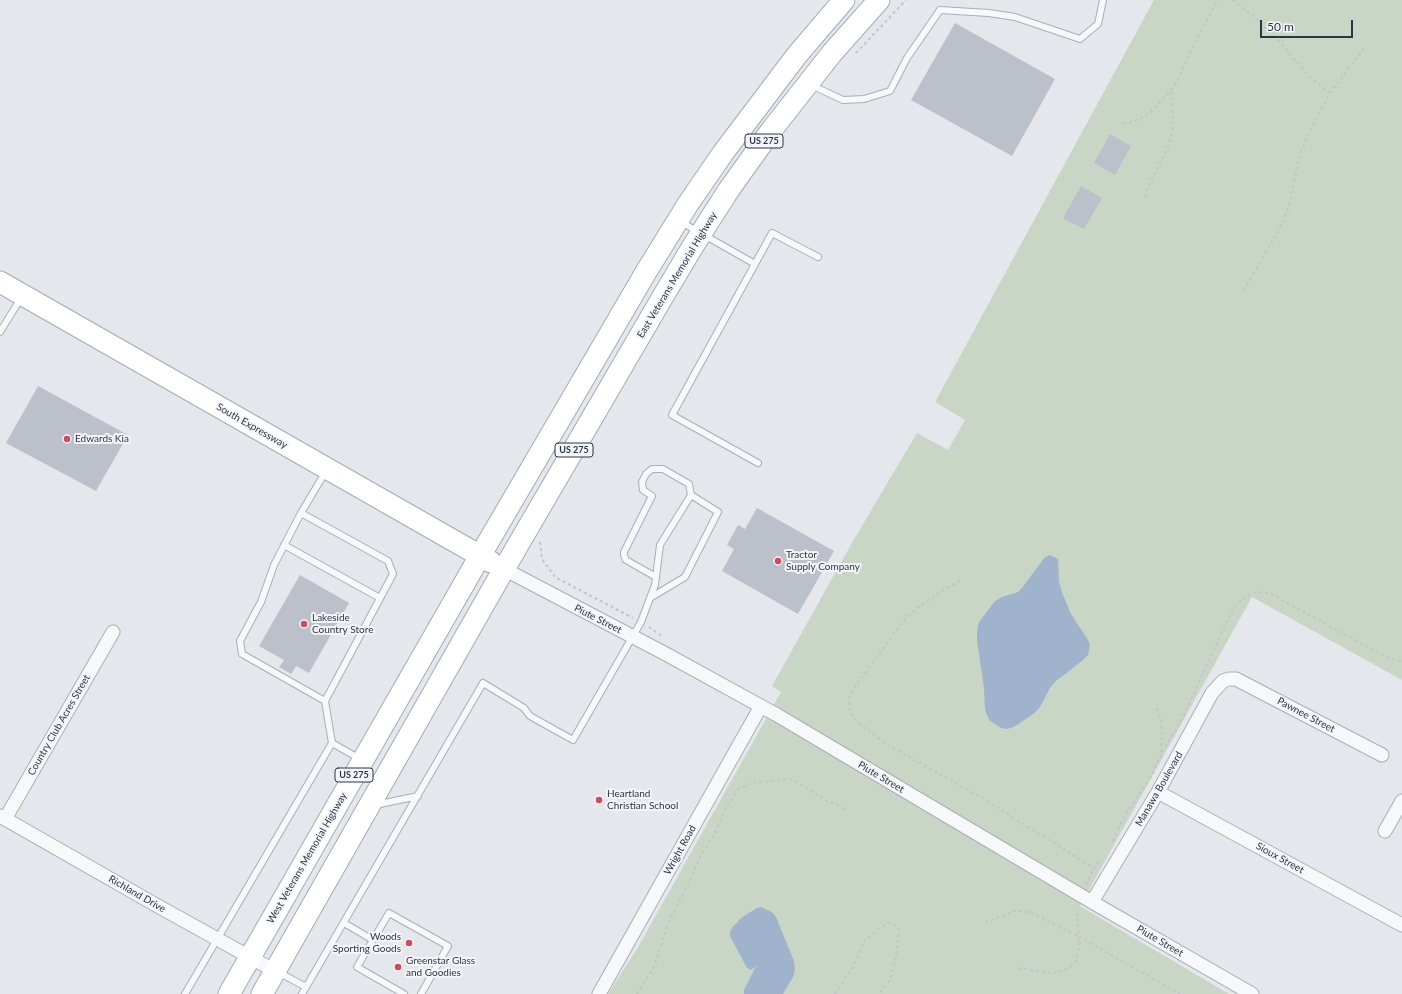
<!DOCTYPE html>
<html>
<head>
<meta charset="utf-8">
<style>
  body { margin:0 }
  #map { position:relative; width:1402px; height:994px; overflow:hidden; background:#e4e7ec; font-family:Lato,sans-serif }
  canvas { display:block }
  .scale { position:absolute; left:1260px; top:20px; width:93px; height:18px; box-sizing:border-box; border:2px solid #2b3445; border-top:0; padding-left:5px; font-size:12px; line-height:14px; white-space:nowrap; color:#2b3445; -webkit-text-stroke:3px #f4f6f9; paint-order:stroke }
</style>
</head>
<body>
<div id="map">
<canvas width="1402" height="994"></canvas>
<div class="scale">50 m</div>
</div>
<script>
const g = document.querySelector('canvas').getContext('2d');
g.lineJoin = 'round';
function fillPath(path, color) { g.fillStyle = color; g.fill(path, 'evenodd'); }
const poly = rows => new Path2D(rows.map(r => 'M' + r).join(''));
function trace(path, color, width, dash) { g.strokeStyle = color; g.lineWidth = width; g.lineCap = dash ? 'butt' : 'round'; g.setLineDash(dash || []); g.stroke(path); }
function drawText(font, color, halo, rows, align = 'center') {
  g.font = font + ' Lato,sans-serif'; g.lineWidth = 4; g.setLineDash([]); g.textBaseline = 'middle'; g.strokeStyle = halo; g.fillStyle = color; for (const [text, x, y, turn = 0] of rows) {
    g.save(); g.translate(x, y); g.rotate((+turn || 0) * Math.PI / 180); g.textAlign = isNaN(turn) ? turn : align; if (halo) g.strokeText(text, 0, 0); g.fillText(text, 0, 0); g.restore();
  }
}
const green = poly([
  [1154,0,1402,0,1402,680,1252,597,1080,906,1229,994,608,994,637,949,781,692,772,686,853,541,917,433,948,450,965,420,935,402]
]);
const water = poly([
  [1050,555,1058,559,1059,582,1063,595,1071,614,1088,640,1090,645,1088,655,1082,661,1056,681,1050,688,1040,707,1033,714,1014,727,1007,729,1001,728,990,721,987,715,985,709,984,688,977,641,977,631,979,622,995,601,1002,597,1018,592,1022,588,1045,557],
  [761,907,772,912,776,917,794,961,795,970,793,977,783,994,744,994,744,990,756,966,751,970,747,968,730,936,730,932,732,928,741,918,757,908]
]);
const building = poly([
  [955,23,1055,79,1012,156,911,100],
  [1110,134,1131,146,1115,175,1094,163],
  [1081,186,1102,198,1084,229,1063,218],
  [38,386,128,435,96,491,6,443],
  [757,508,834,551,798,614,722,571,734,549,727,545,738,525,745,529],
  [300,575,349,603,309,673,296,666,291,674,279,667,284,660,259,646]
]);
const path = poly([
  [1233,0,1256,18,1279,41,1309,76,1330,93],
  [856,53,906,0],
  [1123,123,1133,122,1147,115,1155,108,1171,90,1176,83,1195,42,1218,0],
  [1145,197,1150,183,1168,147,1172,130,1173,116,1171,90],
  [1244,290,1279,230,1286,214,1290,202,1299,158,1310,131,1330,93,1364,48],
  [540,542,542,559,555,577,633,618],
  [960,581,946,588,916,609,904,620,852,691,849,697,850,711,854,718,861,725,888,745,982,798,1094,868],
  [649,627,663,637],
  [1157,708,1161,720,1162,732,1161,753],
  [1113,841,1123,819,1153,773,1161,754,1182,719,1228,619,1234,608,1241,601,1248,595,1256,592,1269,593,1381,654,1391,659,1402,661],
  [1086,885,1094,868,1101,860],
  [985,922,992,920,1014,911,1022,911,1030,912,1080,937,1180,994],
  [1018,968,1051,973,1065,970,1071,966,1076,960,1080,946,1077,915,1078,908],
  [637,994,654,967,669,921,689,883,702,853,714,835,726,807,739,789,752,783,788,779,796,781,827,801,845,809],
  [835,994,853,967,864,941,884,925,888,923,892,924,897,927,899,930,897,949,892,974,890,980,879,994]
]);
const lane = poly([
  [811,85,843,100,864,99,890,91,907,58,940,10,989,13,1015,17,1080,39,1098,24,1103,0],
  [681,222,755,264,672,415,758,463],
  [755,264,772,233,818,257],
  [0,332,21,298],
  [301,513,326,471],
  [284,545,380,598],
  [656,577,626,560,624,555,624,552,652,496,643,490,642,482,646,474,652,469,663,469,689,484,691,495],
  [325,701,242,654,240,641,261,602,274,565,301,513,388,561,393,574,325,701,332,743],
  [375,805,418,796],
  [344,923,373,940],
  [278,972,306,987],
  [185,994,332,743,360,759],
  [302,994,483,683,524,708,530,716,573,740,641,622,650,598,655,585,660,545,691,495,718,512,685,577,650,598],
  [404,994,357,967,389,913,448,946,421,994]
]);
const street = poly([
  [504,569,664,653,777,715,1092,902,1252,994],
  [1158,792,1402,925],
  [0,816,156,905,275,971],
  [5,819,113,632],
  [1385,831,1402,801],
  [1092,902,1158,792,1212,693,1223,681,1229,679,1236,679,1382,755],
  [599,994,761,706]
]);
const primary = poly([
  [0,282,491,562],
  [229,994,480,556,646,272,688,204,723,153,797,55,844,0],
  [262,994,504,569,662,298,693,246,728,191,770,132,832,53,879,0]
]);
const markers = [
  [67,439,4,"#d1495b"],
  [778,561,4,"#d1495b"],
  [304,624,4,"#d1495b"],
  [599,800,4,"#d1495b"],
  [409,943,4,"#d1495b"],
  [398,967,4,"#d1495b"]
];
const shields = [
  [764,141,38],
  [574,450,38],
  [354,775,38]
];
const shieldNames = [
  ["US 275",764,141],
  ["US 275",574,450],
  ["US 275",354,775]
];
const streetNames = [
  ["East Veterans Memorial Highway",677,275,-59],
  ["South Expressway",252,426,30],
  ["Piute Street",598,619,27],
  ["Pawnee Street",1306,715,28],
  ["Country Club Acres Street",59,725,-60],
  ["Piute Street",881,777,31],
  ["Manawa Boulevard",1159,789,-60],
  ["Wright Road",680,850,-61],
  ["West Veterans Memorial Highway",307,858,-60],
  ["Sioux Street",1280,858,29],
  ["Richland Drive",137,894,30],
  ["Piute Street",1160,941,30]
];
const poiNames = [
  ["Edwards Kia",75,439],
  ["Tractor",786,555],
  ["Supply Company",786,567],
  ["Lakeside",312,618],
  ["Country Store",312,630],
  ["Heartland",607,794],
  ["Christian School",607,806],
  ["Woods",401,937,"right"],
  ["Sporting Goods",401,949,"right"],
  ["Greenstar Glass",406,961],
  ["and Goodies",406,973]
];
fillPath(green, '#c9d6c5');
fillPath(water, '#9fb4cc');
fillPath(building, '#bbc0ca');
trace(lane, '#a9aeb7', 8);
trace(street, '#a9aeb7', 15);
trace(primary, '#a3abb8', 23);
trace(path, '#c2c5cb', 2, [3, 3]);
trace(lane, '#f7f8fa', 6);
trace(street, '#f7f8fa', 13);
trace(primary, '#fff', 21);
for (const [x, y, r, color] of markers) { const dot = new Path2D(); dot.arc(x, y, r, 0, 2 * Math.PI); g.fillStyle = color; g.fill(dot); trace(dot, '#f4f6f9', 1.5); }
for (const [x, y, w] of shields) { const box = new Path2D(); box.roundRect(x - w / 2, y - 7, w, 14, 3); g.fillStyle = '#f4f6f9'; g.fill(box); trace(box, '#2b3445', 1); }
drawText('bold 9px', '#2b3445', null, shieldNames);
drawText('10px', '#2b3445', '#f4f6f9', streetNames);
drawText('10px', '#2b3445', '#f4f6f9', poiNames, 'left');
</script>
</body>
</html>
